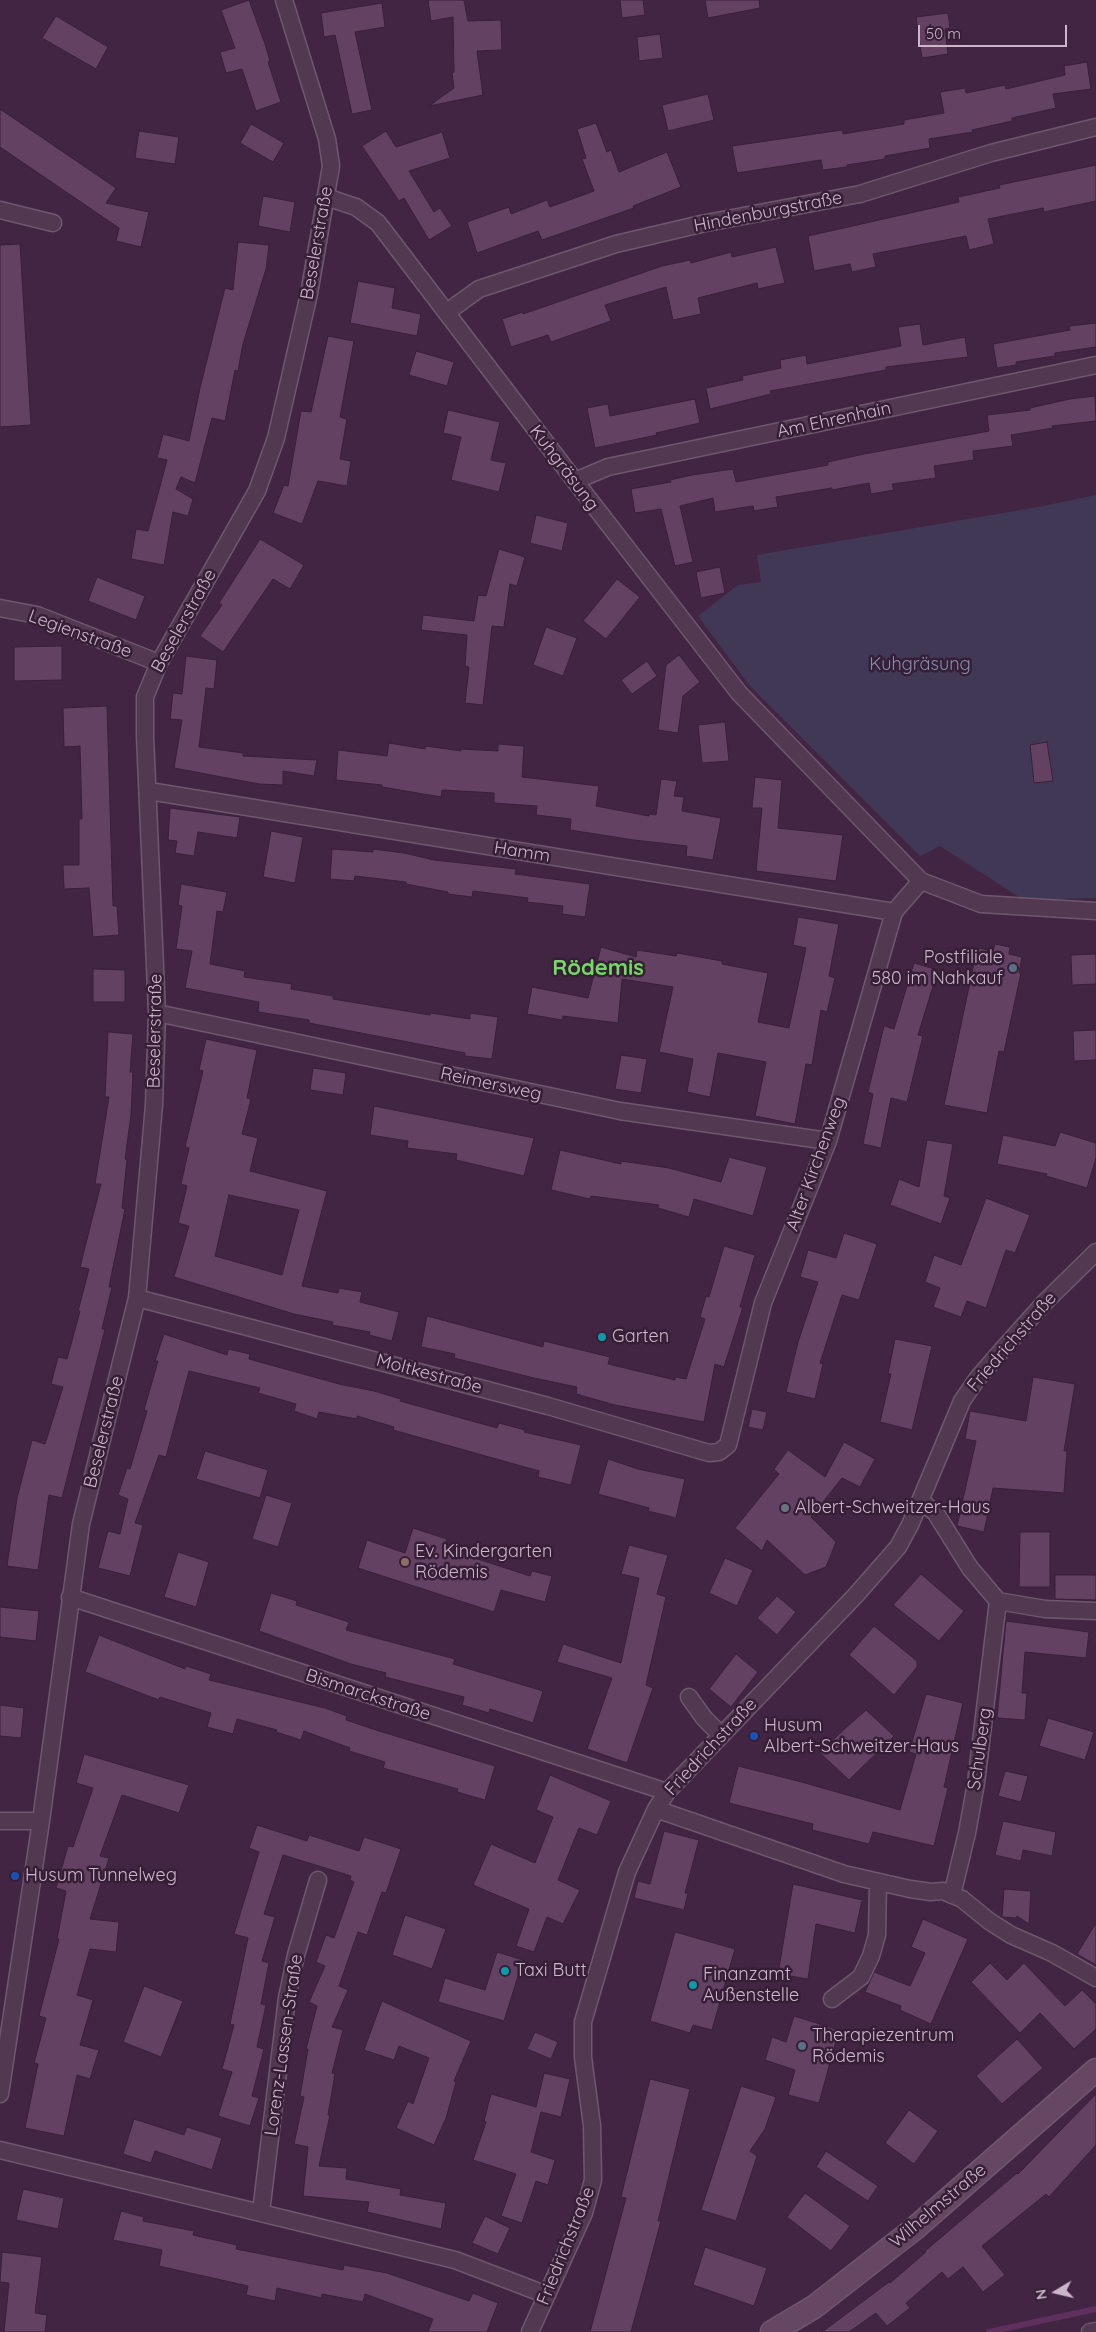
<!DOCTYPE html>
<html>
<head>
<meta charset="utf-8">
<style>
  body { margin:0 }
  #map { position:relative; width:1096px; height:2332px; overflow:hidden; background:#422542; font-family:Quicksand,sans-serif }
  canvas { display:block }
  .north { position:absolute; left:1031px; top:2267px; width:50px; height:50px; -webkit-text-stroke:4px #371e37; paint-order:stroke; rotate:261deg; font-size:14px; font-weight:700; line-height:20px; text-align:center; color:#ccb6cb }
  .north::after { content:''; display:block; margin:auto; width:18px; height:22px; background:#ccb6cb; clip-path:polygon(50% 0,100% 100%,50% 72%,0 100%) }
  .scale { position:absolute; left:918px; top:25px; width:149px; height:22px; box-sizing:border-box; border:2px solid #ccb6cb; border-top:0; padding-left:6px; font-size:15px; line-height:18px; white-space:nowrap; color:#ccb6cb; -webkit-text-stroke:4px #371e37; paint-order:stroke }
</style>
</head>
<body>
<div id="map">
<canvas width="1096" height="2332"></canvas>
<div class="north">N</div>
<div class="scale">50 m</div>
</div>
<script>
const g = document.querySelector('canvas').getContext('2d');
g.lineJoin = 'round';
function fillPath(path, color) { g.fillStyle = color; g.fill(path, 'evenodd'); }
const poly = rows => new Path2D(rows.map(r => 'M' + r).join(''));
function trace(path, color, width, dash) { g.strokeStyle = color; g.lineWidth = width; g.lineCap = dash ? 'butt' : 'round'; g.setLineDash(dash || []); g.stroke(path); }
function drawText(font, color, halo, rows, align = 'center') {
  g.font = font + ' Quicksand,sans-serif'; g.lineWidth = 5; g.setLineDash([]); g.textBaseline = 'middle'; g.strokeStyle = halo; g.fillStyle = color; for (const [text, x, y, turn = 0] of rows) {
    g.save(); g.translate(x, y); g.rotate((+turn || 0) * Math.PI / 180); g.textAlign = isNaN(turn) ? turn : align; if (halo) g.strokeText(text, 0, 0); g.fillText(text, 0, 0); g.restore();
  }
}
const green = poly([
  [1096,495,1096,898,1057,899,1019,897,940,846,920,856,749,685,698,616,738,585,761,582,757,555,1038,507]
]);
const stream = poly([
  [989,2332,1096,2309]
]);
const building = poly([
  [249,0,265,44,270,61,268,62,281,102,256,111,242,69,226,73,220,52,235,48,221,10,249,0],
  [428,0,464,0,468,21,501,20,502,50,477,51,483,95,429,106,454,88,452,73,454,72,453,17,431,21,428,0],
  [620,0,643,0,645,15,622,18,620,0],
  [705,0,759,0,760,8,708,18,705,0],
  [382,3,385,27,355,32,372,110,352,114,335,35,324,37,321,13,382,3],
  [948,13,950,28,945,29,948,54,922,58,916,17,948,13],
  [56,16,108,47,96,69,42,38,56,16],
  [660,34,663,58,639,61,637,37,660,34],
  [1087,62,1091,89,1053,94,1056,108,1012,118,1012,121,972,130,973,132,929,139,930,148,885,156,885,159,847,165,847,167,823,170,821,160,737,173,732,146,842,130,843,134,904,124,904,120,944,113,940,92,965,88,966,93,1005,85,1006,89,1065,75,1064,66,1087,62],
  [708,94,714,120,668,131,662,105,708,94],
  [0,109,116,188,106,203,149,212,141,247,116,241,119,228,0,147,0,109],
  [596,123,607,152,611,150,619,172,667,152,681,187,633,206,634,208,542,240,538,231,477,253,467,222,509,207,511,214,547,200,550,207,594,191,582,159,586,158,577,129,596,123],
  [251,124,284,143,273,162,240,143,251,124],
  [139,131,179,137,175,164,135,158,139,131],
  [386,131,396,147,442,132,450,158,409,171,434,212,440,208,452,226,429,240,404,198,399,201,362,146,386,131],
  [1096,165,1096,201,1044,212,1043,208,988,219,994,244,969,250,966,236,873,254,876,267,852,272,850,264,814,271,808,236,959,202,958,197,1000,188,999,185,1096,165],
  [263,196,295,202,290,232,258,226,263,196],
  [238,242,269,245,266,269,243,344,238,371,235,370,225,421,212,418,195,483,181,477,176,489,193,499,188,516,173,512,164,565,131,559,136,529,148,531,167,460,157,458,163,434,189,441,200,388,225,288,233,290,238,242],
  [20,244,31,425,0,427,0,245,20,244],
  [776,247,785,283,758,289,757,283,698,298,701,314,673,320,666,287,605,305,611,321,551,342,548,335,511,347,502,319,523,312,523,314,662,266,690,260,691,263,731,252,732,257,776,247],
  [358,281,395,288,392,308,421,314,417,336,350,323,358,281],
  [1096,323,1096,347,1055,353,1055,356,1016,362,1016,365,997,368,993,344,1070,330,1069,326,1096,323],
  [920,324,923,345,965,337,968,357,886,367,886,370,770,391,771,394,710,409,706,388,743,380,742,376,781,368,780,360,806,355,807,364,901,346,898,327,920,324],
  [328,336,354,341,340,417,347,419,340,459,351,461,347,486,318,481,302,524,273,513,284,485,288,486,301,411,311,412,328,336],
  [416,351,454,362,447,386,409,375,416,351],
  [1095,396,1096,421,1052,426,1053,428,1011,435,1013,446,973,451,974,460,934,466,936,478,892,484,894,490,871,494,869,483,832,490,832,488,776,497,778,507,754,511,753,506,715,512,713,498,680,506,693,562,675,566,661,509,635,513,631,489,671,482,670,480,692,475,733,469,736,482,828,465,828,462,864,454,989,431,987,415,1030,410,1030,408,1070,399,1095,396],
  [695,399,700,423,656,433,657,435,595,448,587,408,608,404,610,416,695,399],
  [448,410,500,422,491,460,506,463,499,492,451,480,461,437,443,433,448,410],
  [536,515,568,523,562,551,530,543,536,515],
  [260,539,304,565,290,589,273,579,223,652,200,636,222,605,219,603,260,539],
  [499,549,525,557,517,586,510,584,504,627,492,626,483,705,465,703,469,667,465,666,467,635,421,630,423,615,474,621,478,595,486,596,499,549],
  [720,567,725,593,701,598,696,572,720,567],
  [97,577,145,596,136,620,88,601,97,577],
  [617,579,640,597,606,639,583,621,617,579],
  [546,627,577,638,563,676,533,665,546,627],
  [62,646,62,680,14,681,14,647,62,646],
  [679,655,700,682,683,696,678,733,658,730,666,665,679,655],
  [186,656,217,660,214,689,206,688,199,747,243,753,243,756,317,760,314,776,283,771,283,785,259,784,174,768,182,720,170,719,173,693,182,694,186,656],
  [647,661,657,676,632,694,621,680,647,661],
  [107,706,113,906,117,906,119,935,93,937,89,888,64,889,63,865,79,865,79,819,82,819,80,746,64,747,63,708,107,706],
  [725,722,729,761,702,763,698,725,725,722],
  [1047,742,1053,781,1034,783,1030,745,1047,742],
  [389,743,425,749,426,746,461,751,461,749,498,751,498,744,524,746,522,777,599,786,596,806,649,816,649,814,656,815,661,779,677,781,674,796,684,797,682,811,721,818,713,860,686,856,687,846,634,840,570,830,571,819,536,815,537,806,494,803,494,793,442,790,441,797,382,787,382,785,336,780,338,750,387,756,389,743],
  [755,777,782,780,778,828,843,835,836,881,756,871,762,808,752,808,755,777],
  [170,808,240,817,237,838,198,832,194,856,175,853,177,841,168,840,170,808],
  [271,831,303,837,295,883,263,877,271,831],
  [332,849,373,852,373,849,404,853,434,860,516,869,515,874,590,884,585,917,562,914,563,906,527,902,528,898,473,891,472,897,448,894,448,892,406,884,406,882,355,876,354,881,330,879,332,849],
  [181,884,227,892,223,912,217,911,210,964,245,971,244,977,292,984,291,989,333,996,333,999,430,1015,431,1013,470,1019,470,1013,498,1017,492,1059,465,1056,465,1053,309,1023,309,1020,258,1012,259,1002,185,988,192,951,176,949,182,906,178,905,181,884],
  [798,917,839,924,829,976,835,978,827,1012,821,1010,812,1065,806,1064,795,1124,755,1116,766,1062,718,1053,710,1097,687,1092,693,1059,659,1052,673,987,622,979,618,1023,563,1016,562,1020,527,1014,532,987,588,998,601,947,636,957,637,950,676,956,677,953,722,961,722,964,768,973,758,1022,789,1028,806,948,793,945,798,917],
  [995,944,1010,947,1009,954,1022,957,1019,973,1021,973,1004,1052,999,1051,987,1113,944,1105,974,963,976,963,979,948,993,951,995,944],
  [1096,954,1096,984,1072,985,1071,955,1096,954],
  [914,963,938,970,918,1035,923,1036,907,1102,891,1098,881,1148,863,1144,873,1094,868,1092,884,1026,894,1029,914,963],
  [93,969,125,970,125,1002,93,1002,93,969],
  [1096,1030,1096,1060,1074,1061,1073,1031,1096,1030],
  [108,1032,133,1034,130,1072,133,1072,131,1115,125,1159,127,1160,122,1208,125,1209,109,1287,112,1287,102,1329,105,1329,62,1498,49,1495,38,1570,7,1566,17,1498,32,1440,45,1444,63,1387,51,1384,58,1357,67,1359,80,1311,78,1311,89,1269,80,1267,101,1184,95,1184,109,1097,105,1097,108,1032],
  [206,1039,257,1050,247,1098,251,1099,242,1134,258,1138,250,1171,327,1191,302,1286,338,1293,339,1288,362,1292,360,1302,399,1312,392,1341,369,1335,370,1332,332,1325,333,1322,294,1314,174,1277,189,1226,178,1223,187,1186,181,1184,189,1148,185,1147,203,1071,199,1070,206,1039],
  [229,1195,299,1210,282,1275,215,1256,229,1195],
  [621,1055,647,1059,641,1093,615,1089,621,1055],
  [313,1068,346,1073,343,1095,310,1090,313,1068],
  [374,1106,534,1138,524,1176,456,1160,457,1154,407,1148,408,1141,370,1135,374,1106],
  [1060,1132,1096,1143,1096,1158,1087,1188,1046,1176,1047,1174,997,1164,1003,1135,1055,1146,1060,1132],
  [927,1140,953,1144,944,1196,950,1198,941,1224,890,1205,899,1179,919,1187,927,1140],
  [560,1150,621,1164,621,1161,669,1168,721,1182,729,1157,767,1167,753,1216,694,1199,689,1217,658,1208,659,1205,591,1196,590,1199,551,1190,560,1150],
  [986,1198,1030,1215,1015,1253,1006,1250,986,1308,967,1301,961,1317,933,1307,940,1288,925,1282,934,1255,961,1265,986,1198],
  [844,1233,877,1244,859,1300,842,1295,820,1363,823,1364,815,1399,786,1392,798,1342,818,1282,800,1277,808,1250,836,1258,844,1233],
  [724,1246,755,1255,740,1307,743,1307,724,1367,715,1364,704,1422,615,1405,576,1394,577,1387,534,1378,454,1358,455,1354,421,1347,427,1316,543,1347,544,1341,610,1357,608,1364,675,1380,675,1377,686,1379,705,1319,700,1317,706,1296,709,1297,724,1246],
  [164,1334,227,1355,228,1349,250,1354,249,1359,339,1384,374,1391,401,1399,400,1401,497,1428,499,1423,525,1430,524,1432,581,1445,571,1485,538,1477,539,1471,393,1430,394,1427,357,1416,357,1419,319,1412,317,1419,294,1411,296,1404,258,1393,260,1388,189,1371,166,1457,159,1455,135,1523,143,1525,130,1576,98,1568,108,1531,120,1534,128,1499,118,1495,127,1468,130,1469,147,1411,144,1410,158,1361,155,1361,164,1334],
  [895,1339,932,1346,912,1430,880,1422,891,1374,888,1374,895,1339],
  [1033,1377,1075,1384,1064,1451,1067,1451,1064,1493,993,1488,984,1532,957,1526,976,1441,965,1439,970,1411,1026,1421,1033,1377],
  [752,1409,767,1412,763,1430,748,1427,752,1409],
  [844,1442,875,1459,860,1487,842,1478,811,1517,836,1542,826,1567,805,1575,767,1540,762,1551,735,1528,779,1474,774,1469,788,1450,825,1477,844,1442],
  [205,1451,268,1470,260,1498,196,1479,205,1451],
  [608,1459,638,1469,685,1479,676,1518,648,1511,649,1508,598,1494,608,1459],
  [266,1495,292,1503,278,1547,252,1539,266,1495],
  [413,1528,447,1539,444,1547,450,1550,530,1576,532,1571,552,1576,545,1602,501,1590,494,1612,358,1568,367,1540,405,1553,413,1528],
  [1020,1532,1050,1532,1050,1587,1019,1587,1020,1532],
  [629,1545,668,1555,657,1594,666,1597,646,1685,653,1688,627,1763,587,1749,612,1678,557,1662,563,1644,621,1663,639,1578,621,1574,629,1545],
  [178,1552,209,1562,196,1607,164,1597,178,1552],
  [725,1558,753,1570,737,1606,709,1593,725,1558],
  [921,1574,964,1611,939,1641,893,1605,921,1574],
  [1055,1575,1096,1575,1096,1600,1055,1599,1055,1575],
  [271,1593,297,1601,296,1605,349,1622,346,1630,455,1659,453,1664,543,1691,533,1723,490,1709,489,1713,462,1705,464,1697,385,1677,386,1673,351,1664,259,1631,271,1593],
  [777,1596,796,1612,777,1635,757,1618,777,1596],
  [0,1607,39,1611,36,1641,0,1637,0,1607],
  [1006,1621,1089,1632,1086,1658,1025,1652,1022,1693,1027,1693,1025,1720,997,1718,1006,1621],
  [874,1626,917,1661,917,1667,894,1695,849,1655,874,1626],
  [99,1635,185,1669,186,1666,211,1674,209,1680,325,1708,347,1716,346,1720,379,1731,495,1766,485,1800,457,1792,458,1789,383,1768,385,1762,349,1751,350,1748,304,1731,301,1740,276,1732,277,1730,237,1719,233,1734,207,1727,211,1713,160,1697,159,1700,85,1672,99,1635],
  [736,1654,758,1672,731,1707,709,1689,736,1654],
  [926,1694,963,1703,944,1787,948,1788,934,1846,873,1832,869,1844,812,1830,813,1824,729,1803,738,1766,798,1781,900,1810,916,1754,909,1752,926,1694],
  [0,1705,24,1708,21,1738,0,1736,0,1705],
  [866,1710,894,1736,849,1780,819,1752,866,1710],
  [1048,1718,1094,1732,1085,1760,1039,1746,1048,1718],
  [84,1754,189,1785,179,1813,122,1795,100,1856,109,1858,90,1919,119,1922,116,1952,90,1949,77,1995,93,2000,80,2045,99,2050,90,2079,77,2075,64,2136,25,2128,38,2064,34,2063,46,2018,39,2016,59,1939,57,1939,66,1891,56,1888,68,1846,73,1847,93,1788,76,1783,84,1754],
  [1005,1771,1028,1776,1021,1802,998,1796,1005,1771],
  [550,1775,611,1801,597,1835,579,1828,558,1880,580,1890,563,1924,547,1917,534,1952,516,1946,529,1909,473,1885,491,1844,535,1863,553,1817,536,1810,550,1775],
  [1003,1821,1056,1832,1052,1856,1023,1850,1021,1861,995,1855,1003,1821],
  [257,1825,307,1841,309,1835,359,1851,364,1837,401,1849,386,1893,382,1892,367,1935,358,1932,339,1986,348,1990,332,2027,343,2030,332,2073,335,2074,328,2115,330,2115,319,2166,347,2168,346,2179,401,2189,400,2195,446,2203,441,2229,367,2212,369,2202,303,2196,308,2147,294,2144,304,2097,300,2096,308,2049,306,2049,317,2006,309,2002,325,1966,316,1962,326,1935,334,1938,354,1882,350,1880,351,1876,283,1855,264,1914,275,1917,262,1961,269,1963,261,2004,266,2005,257,2047,264,2049,252,2096,259,2098,250,2126,218,2116,232,2072,222,2069,234,2025,230,2024,248,1938,234,1934,259,1852,249,1848,257,1825],
  [664,1831,699,1840,685,1893,688,1893,684,1910,634,1898,638,1881,650,1884,664,1831],
  [793,1884,862,1900,855,1933,816,1924,808,1979,778,1974,793,1884],
  [1004,1889,1031,1891,1029,1924,1017,1916,1016,1918,1002,1917,1004,1889],
  [405,1915,446,1929,432,1969,392,1955,405,1915],
  [923,1919,968,1939,931,2024,900,2010,901,2006,865,1992,874,1972,910,1986,925,1953,911,1947,923,1919],
  [1096,1923,1096,1965,1077,1954,1096,1923],
  [675,1932,735,1949,712,2030,693,2025,690,2033,650,2021,675,1932],
  [497,1952,523,1960,504,2021,438,2002,445,1978,485,1990,497,1952],
  [990,1963,1007,1980,1024,1963,1065,2006,1082,1990,1096,2004,1096,2029,1074,2049,1040,2013,1020,2033,971,1982,990,1963],
  [144,1986,183,2001,161,2057,123,2042,144,1986],
  [382,2001,471,2041,454,2081,456,2082,446,2118,434,2145,396,2128,408,2101,413,2104,429,2058,399,2046,394,2060,364,2050,382,2001],
  [794,2016,839,2030,819,2103,788,2095,795,2070,765,2060,772,2037,786,2042,794,2016],
  [535,2032,558,2042,551,2059,527,2049,535,2032],
  [1017,2039,1043,2068,1002,2104,976,2076,1017,2039],
  [544,2073,570,2079,561,2117,541,2112,531,2152,555,2160,548,2185,536,2181,522,2223,501,2216,516,2174,473,2160,486,2122,484,2121,491,2094,536,2107,544,2073],
  [650,2079,690,2089,658,2221,661,2221,631,2332,590,2332,626,2198,621,2197,650,2079],
  [741,2086,776,2097,765,2129,750,2151,757,2156,736,2221,701,2210,741,2086],
  [1096,2094,1096,2145,1049,2197,1046,2194,982,2246,1005,2275,983,2292,963,2267,948,2279,942,2272,906,2303,910,2308,887,2326,876,2313,849,2332,822,2332,889,2282,890,2283,926,2252,925,2251,1017,2173,1018,2174,1096,2094],
  [909,2110,938,2131,914,2164,885,2143,909,2110],
  [134,2119,184,2135,187,2127,222,2138,212,2170,155,2151,151,2163,123,2154,134,2119],
  [826,2151,878,2186,868,2201,816,2167,826,2151],
  [23,2189,64,2198,58,2229,16,2220,23,2189],
  [805,2193,850,2226,831,2251,787,2217,805,2193],
  [121,2211,144,2217,143,2221,194,2231,193,2235,237,2245,236,2249,343,2270,344,2265,387,2273,469,2301,473,2293,498,2303,487,2332,428,2332,433,2319,365,2294,363,2302,322,2294,321,2298,277,2288,275,2301,246,2295,248,2286,159,2266,162,2250,113,2240,121,2211],
  [485,2216,510,2228,498,2254,472,2243,485,2216],
  [705,2247,767,2268,754,2306,693,2285,705,2247],
  [2,2252,42,2257,35,2313,47,2315,45,2332,4,2332,9,2283,0,2282,2,2252]
]);
const street = poly([
  [326,197,356,207,378,223,575,481,739,693,921,881,981,904,1096,911],
  [0,210,53,223],
  [447,312,479,289,616,244,701,224,860,194,991,153,1096,127],
  [575,481,608,467,1096,365],
  [0,608,37,615,159,663],
  [149,791,894,912],
  [157,1013,620,1111,828,1141],
  [137,1298,548,1406,709,1453,719,1452,728,1445,763,1303,828,1141,894,912,921,881],
  [920,1501,935,1512,970,1568,998,1601,1045,1609,1096,1611],
  [70,1597,667,1792],
  [689,1697,704,1718,721,1735],
  [656,1809,844,1874,910,1889,931,1892,943,1891,962,1899,989,1921,1011,1935,1052,1953,1096,1978],
  [0,1821,41,1821],
  [952,1895,967,1833,976,1783,998,1601],
  [832,1999,861,1977,871,1956,877,1935,878,1883],
  [0,2094,41,1821,81,1524,137,1298,154,1105,157,1013,145,736,145,697,159,663,257,491,276,438,309,294,331,166,327,139,284,0],
  [0,2150,455,2260,547,2295],
  [261,2212,287,1998,296,1955,318,1880],
  [530,2332,584,2213,593,2180,592,2126,583,2057,583,2022,627,1872,656,1809,667,1792,856,1595,898,1547,910,1525,962,1401,977,1379,1003,1349,1045,1302,1096,1252],
  [1090,2332,1096,2331]
]);
const secondary = poly([
  [772,2332,814,2307,914,2229,1096,2070]
]);
const markers = [
  [1013,968,5,"#5c6f8a"],
  [602,1337,5,"#0f9aa8"],
  [785,1508,5,"#6b7280"],
  [405,1562,5,"#8d6e63"],
  [754,1736,5,"#1a4fb4"],
  [15,1876,5,"#1a4fb4"],
  [505,1971,5,"#0f9aa8"],
  [693,1985,5,"#0f9aa8"],
  [802,2046,5,"#5c6f8a"]
];
const streetNames = [
  ["Hindenburgstraße",768,212,-11],
  ["Beselerstraße",317,243,-80],
  ["Am Ehrenhain",834,420,-12],
  ["Kuhgräsung",564,468,53],
  ["Beselerstraße",184,621,-61],
  ["Legienstraße",80,634,20],
  ["Hamm",522,852,9],
  ["Beselerstraße",155,1031,-89],
  ["Reimersweg",491,1084,12],
  ["Alter Kirchenweg",816,1164,-70],
  ["Friedrichstraße",1012,1342,-49],
  ["Moltkestraße",429,1374,15],
  ["Beselerstraße",104,1432,-76],
  ["Bismarckstraße",368,1695,18],
  ["Friedrichstraße",711,1747,-47],
  ["Schulberg",980,1749,-82],
  ["Lorenz-Lassen-Straße",284,2045,-82],
  ["Wilhelmstraße",938,2206,-40],
  ["Friedrichstraße",566,2246,-68]
];
const parkNames = [
  ["Kuhgräsung",920,665]
];
const poiNames = [
  ["Postfiliale",1003,958,"right"],
  ["580 im Nahkauf",1003,979,"right"],
  ["Garten",612,1337],
  ["Albert-Schweitzer-Haus",795,1508],
  ["Ev. Kindergarten",415,1552],
  ["Rödemis",415,1573],
  ["Husum",764,1726],
  ["Albert-Schweitzer-Haus",764,1747],
  ["Husum Tunnelweg",25,1876],
  ["Taxi Butt",515,1971],
  ["Finanzamt",703,1975],
  ["Außenstelle",703,1996],
  ["Therapiezentrum",812,2036],
  ["Rödemis",812,2057]
];
const districtNames = [
  ["Rödemis",598,968]
];
fillPath(green, '#413855');
trace(stream, '#5f2f5e', 6);
fillPath(building, '#624162');
trace(building, '#392039', 1);
trace(street, '#6f576f', 19);
trace(secondary, '#6f576f', 25);
trace(street, '#523951', 16);
trace(secondary, '#654763', 22);
for (const [x, y, r, color] of markers) { const dot = new Path2D(); dot.arc(x, y, r, 0, 2 * Math.PI); g.fillStyle = color; g.fill(dot); trace(dot, '#371e37', 2); }
drawText('18px', '#ccb6cb', '#371e37', streetNames);
drawText('18px', '#8290ad', '#371e37', parkNames);
drawText('18px', '#ccb6cb', '#371e37', poiNames, 'left');
drawText('bold 22px', '#73da63', '#371e37', districtNames);
</script>
</body>
</html>
